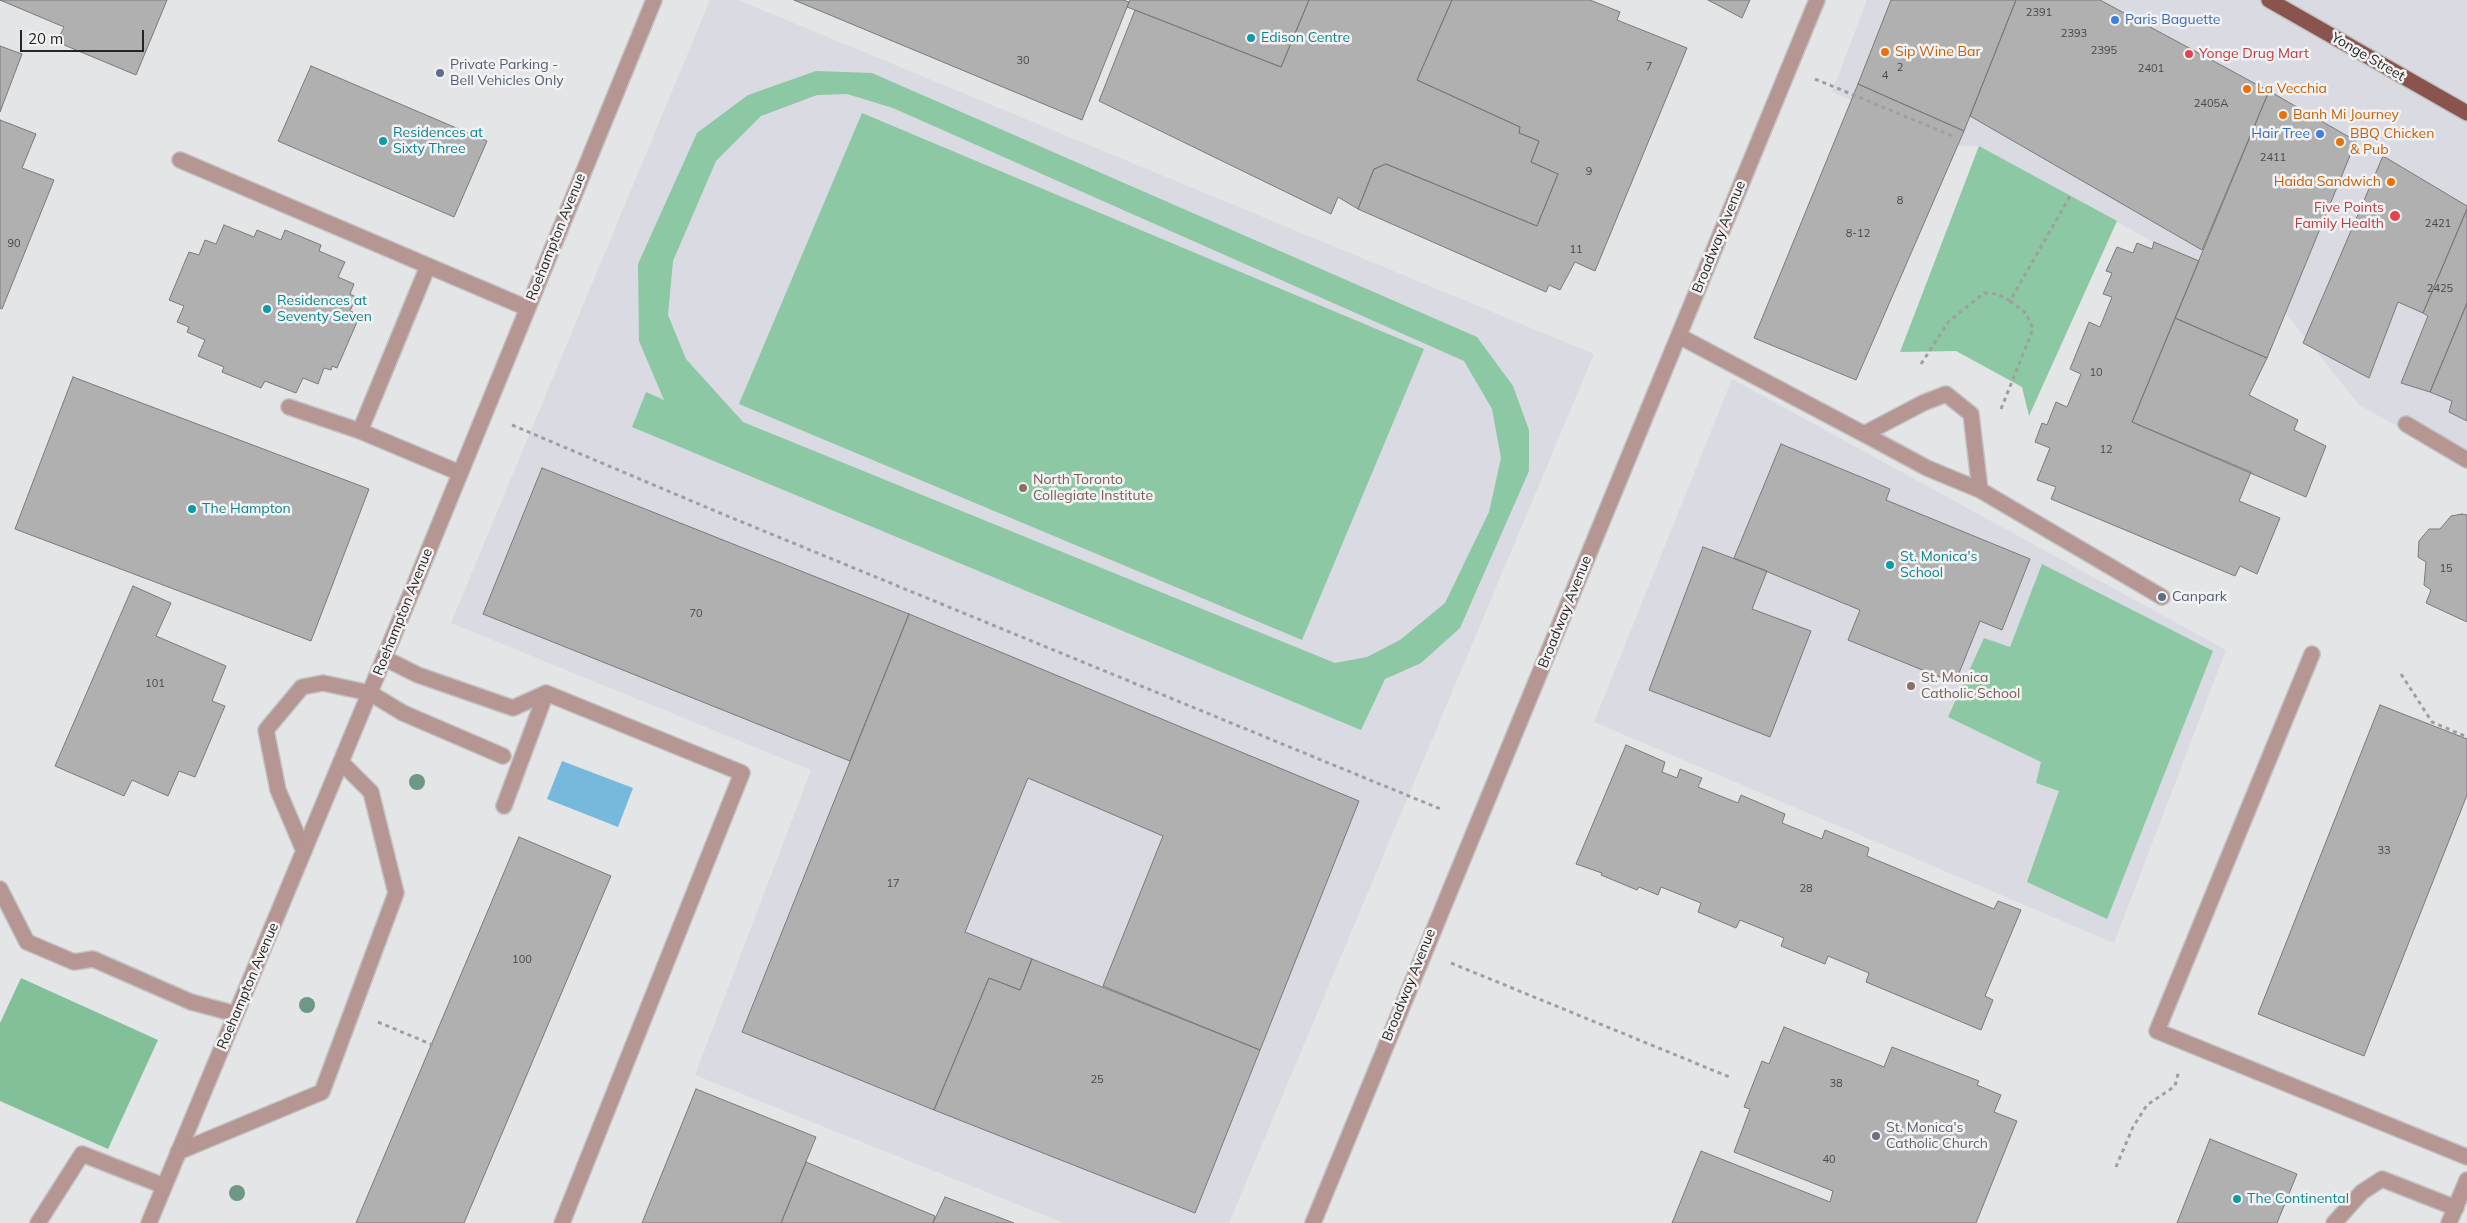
<!DOCTYPE html>
<html>
<head>
<meta charset="utf-8">
<style>
  body { margin:0 }
  #map { position:relative; width:2467px; height:1223px; overflow:hidden; background:#e4e5e6; font-family:Mulish,sans-serif }
  canvas { display:block }
  .scale { position:absolute; left:20px; top:30px; width:124px; height:22px; box-sizing:border-box; border:2px solid #252526; border-top:0; padding-left:6px; font-size:15px; line-height:18px; white-space:nowrap; color:#252526; -webkit-text-stroke:4px #f2f2f3; paint-order:stroke }
</style>
</head>
<body>
<div id="map">
<canvas width="2467" height="1223"></canvas>
<div class="scale">20 m</div>
</div>
<script>
const g = document.querySelector('canvas').getContext('2d');
g.lineJoin = 'round';
function fillPath(path, color) { g.fillStyle = color; g.fill(path, 'evenodd'); }
const poly = rows => new Path2D(rows.map(r => 'M' + r).join(''));
function trace(path, color, width, dash) { g.strokeStyle = color; g.lineWidth = width; g.lineCap = dash ? 'butt' : 'round'; g.setLineDash(dash || []); g.stroke(path); }
function drawText(font, color, halo, rows, align = 'center') {
  g.font = font + ' Mulish,sans-serif'; g.lineWidth = 5; g.setLineDash([]); g.textBaseline = 'middle'; g.strokeStyle = halo; g.fillStyle = color; for (const [text, x, y, turn = 0] of rows) {
    g.save(); g.translate(x, y); g.rotate((+turn || 0) * Math.PI / 180); g.textAlign = isNaN(turn) ? turn : align; if (halo) g.strokeText(text, 0, 0); g.fillText(text, 0, 0); g.restore();
  }
}
const built = poly([
  [710,0,738,0,1594,354,1229,1223,1064,1223,695,1075,811,770,451,623],
  [1867,0,2467,0,2467,465,2359,405,2288,316,1979,146,1949,145,1832,92],
  [1732,379,2226,650,2114,943,1594,722]
]);
const green = poly([
  [816,71,872,73,1477,337,1513,386,1529,430,1529,471,1460,628,1421,663,1385,679,1361,730,632,427,646,392,664,400,639,341,638,264,697,133,748,95],
  [847,94,893,108,1464,361,1492,409,1501,458,1489,512,1445,603,1400,640,1367,657,1335,663,743,422,686,359,668,315,673,261,716,161,761,116,817,95],
  [862,113,1424,349,1302,640,739,404],
  [1979,146,2117,221,2029,416,2022,387,1956,351,1900,352],
  [2042,564,2213,651,2107,919,2027,882,2059,791,2036,783,2041,762,1948,717,1984,638,2010,647]
]);
const forest = poly([
  [21,978,158,1040,108,1149,0,1101,0,1023]
]);
const water = poly([
  [562,761,633,788,618,827,547,799]
]);
const building = poly([
  [0,0,167,0,136,75,57,42,64,27,0,0],
  [794,0,1123,0,1129,2,1082,120,794,0],
  [1130,0,1309,0,1281,67,1127,7,1130,0],
  [1309,0,1452,0,1417,80,1520,127,1519,133,1539,141,1531,162,1558,174,1537,226,1386,164,1374,169,1358,209,1338,197,1331,214,1099,101,1135,10,1281,67,1309,0],
  [1452,0,1590,0,1620,12,1617,20,1687,48,1595,271,1575,262,1560,290,1549,285,1546,292,1358,209,1374,169,1386,164,1537,226,1558,174,1531,162,1539,141,1519,133,1520,127,1417,80,1452,0],
  [1708,0,1750,0,1742,18,1708,0],
  [1891,0,2016,0,1964,131,1858,84,1891,0],
  [2016,0,2100,0,2269,91,2202,250,1970,116,2016,0],
  [0,46,22,54,0,112,0,46],
  [311,66,487,141,454,217,278,141,311,66],
  [1858,84,1964,131,1856,380,1754,338,1858,84],
  [2269,91,2356,141,2267,358,2175,318,2269,91],
  [0,120,36,134,22,168,54,180,2,309,0,308,0,120],
  [2383,156,2467,206,2467,209,2423,313,2398,302,2369,378,2303,343,2383,156],
  [2467,209,2467,303,2430,392,2401,383,2428,316,2423,313,2467,209],
  [224,225,254,237,257,230,281,240,285,230,321,245,319,251,345,262,338,277,354,284,350,294,356,297,350,311,360,315,337,368,332,366,331,370,324,368,318,384,303,378,296,393,265,381,261,388,222,372,224,367,198,356,205,340,187,332,189,327,177,322,184,306,169,300,189,252,199,255,205,240,216,244,224,225],
  [2154,242,2199,261,2132,422,2251,472,2239,501,2280,518,2257,574,2240,566,2235,576,2051,499,2056,487,2037,480,2050,448,2035,442,2042,423,2047,425,2056,402,2067,407,2081,374,2070,369,2089,322,2100,327,2112,297,2103,294,2112,273,2106,271,2117,247,2133,253,2137,243,2152,249,2154,242],
  [2467,303,2467,421,2449,412,2452,401,2430,392,2467,303],
  [2175,318,2267,358,2249,395,2298,420,2294,430,2326,446,2306,497,2132,422,2175,318],
  [73,377,369,489,311,641,15,529,73,377],
  [1781,444,1890,489,1886,500,2030,559,2002,630,1980,621,1955,683,1848,640,1860,610,1734,558,1781,444],
  [542,468,909,614,850,761,483,614,542,468],
  [2462,514,2467,515,2467,622,2426,603,2431,590,2424,585,2426,562,2418,557,2419,541,2429,529,2440,529,2451,516,2462,514],
  [1703,547,1767,571,1752,609,1811,631,1770,737,1649,690,1703,547],
  [133,586,171,603,156,636,226,666,212,701,225,706,195,777,179,771,168,796,132,780,124,796,55,766,133,586],
  [909,614,1359,801,1260,1050,1103,986,1163,836,1028,778,965,932,1032,959,1020,990,989,978,934,1110,742,1032,909,614],
  [2380,705,2467,739,2467,795,2364,1056,2258,1014,2380,705],
  [1626,745,1665,762,1662,772,1677,778,1680,769,1702,778,1698,787,1738,803,1741,795,1785,814,1782,823,1822,839,1825,830,1869,848,1867,856,1994,909,1998,901,2021,910,1985,996,1993,1000,1981,1030,1866,982,1869,973,1828,956,1825,964,1781,946,1784,938,1740,920,1736,928,1698,912,1701,903,1661,887,1658,895,1639,887,1637,890,1601,875,1602,873,1576,864,1626,745],
  [519,837,611,876,464,1223,356,1223,519,837],
  [1032,959,1260,1050,1195,1213,934,1110,989,978,1020,990,1032,959],
  [1784,1027,1884,1067,1892,1047,1979,1081,1977,1085,2001,1095,1994,1112,2017,1121,1976,1223,1672,1223,1701,1151,1830,1202,1833,1191,1734,1152,1750,1109,1744,1107,1762,1061,1769,1064,1784,1027],
  [696,1089,816,1137,781,1223,642,1223,696,1089],
  [2210,1139,2297,1174,2277,1223,2177,1223,2210,1139],
  [806,1162,935,1216,933,1223,781,1223,806,1162],
  [945,1197,1014,1223,933,1223,945,1197]
]);
const path = poly([
  [1815,79,1955,137],
  [1921,364,1949,321,1984,293,1997,294,2010,301],
  [2001,409,2033,329,2026,313,2010,301,2070,196],
  [512,425,720,513,1443,810],
  [2401,674,2432,722,2467,737],
  [1451,963,1732,1078],
  [378,1022,433,1045],
  [2116,1167,2133,1127,2147,1105,2175,1086,2179,1070]
]);
const lane = poly([
  [180,160,527,308],
  [428,266,360,431,460,473],
  [1679,336,1864,434,1923,403,1946,394,1971,414,1980,490,2162,597],
  [289,407,360,431],
  [2406,424,2467,460],
  [1864,434,1927,468,1980,490],
  [2312,654,2157,1031,2467,1157],
  [384,658,418,675,513,708,546,693,742,773,562,1223],
  [504,806,546,693],
  [304,851,278,790,266,730,302,687,323,683,370,693,403,713,503,756],
  [0,889,27,942,74,962,93,959,191,1002,236,1014],
  [178,1152,322,1092,396,893,371,792,341,762],
  [38,1223,82,1154,164,1186],
  [2334,1223,2362,1192,2382,1179,2456,1208]
]);
const street = poly([
  [149,1223,412,591,654,0],
  [1313,1223,1817,0],
  [2449,1223,2467,1180]
]);
const primary = poly([
  [2269,0,2467,113]
]);
const trees = [
  [417,782],
  [307,1005],
  [237,1193]
];
const markers = [
  [2115,20,5,"#3f7fe0"],
  [1251,38,5,"#0f9aa8"],
  [1885,52,5,"#e8710a"],
  [2189,54,5,"#e0444e"],
  [440,73,5,"#5c6f8a"],
  [2247,89,5,"#e8710a"],
  [2283,115,5,"#e8710a"],
  [2320,134,5,"#3f7fe0"],
  [383,141,5,"#0f9aa8"],
  [2340,142,5,"#e8710a"],
  [2391,182,5,"#e8710a"],
  [2395,216,6,"#e0444e"],
  [267,309,5,"#0f9aa8"],
  [1023,488,5,"#8d6e63"],
  [192,509,5,"#0f9aa8"],
  [1890,565,5,"#0f9aa8"],
  [2162,597,5,"#5c6f8a"],
  [1911,686,5,"#8d6e63"],
  [1876,1136,5,"#6b7280"],
  [2237,1199,5,"#0f9aa8"]
];
const numberNames = [
  ["2391",2039,13],
  ["2393",2074,34],
  ["2395",2104,51],
  ["30",1023,61],
  ["7",1649,67],
  ["2",1900,68],
  ["2401",2151,69],
  ["4",1885,76],
  ["2405A",2211,104],
  ["2411",2273,158],
  ["9",1589,172],
  ["8",1900,201],
  ["2421",2438,224],
  ["8-12",1858,234],
  ["90",14,244],
  ["11",1576,250],
  ["2425",2440,289],
  ["10",2096,373],
  ["12",2106,450],
  ["15",2446,569],
  ["70",696,614],
  ["101",155,684],
  ["33",2384,851],
  ["17",893,884],
  ["28",1806,889],
  ["100",522,960],
  ["25",1097,1080],
  ["38",1836,1084],
  ["40",1829,1160]
];
const shopNames = [
  ["Paris Baguette",2125,20],
  ["Hair Tree",2310,134,"right"]
];
const cultureNames = [
  ["Edison Centre",1261,38],
  ["Residences at",393,133],
  ["Sixty Three",393,149],
  ["Residences at",277,301],
  ["Seventy Seven",277,317],
  ["The Hampton",202,509],
  ["St. Monica's",1900,557],
  ["School",1900,573],
  ["The Continental",2247,1199]
];
const foodNames = [
  ["Sip Wine Bar",1895,52],
  ["La Vecchia",2257,89],
  ["Banh Mi Journey",2293,115],
  ["BBQ Chicken",2350,134],
  ["& Pub",2350,150],
  ["Haida Sandwich",2381,182,"right"]
];
const healthNames = [
  ["Yonge Drug Mart",2199,54],
  ["Five Points",2384,208,"right"],
  ["Family Health",2384,224,"right"]
];
const streetNames = [
  ["Yonge Street",2368,57,30],
  ["Roehampton Avenue",556,237,-68],
  ["Broadway Avenue",1719,237,-68],
  ["Roehampton Avenue",403,612,-68],
  ["Broadway Avenue",1565,612,-68],
  ["Broadway Avenue",1409,985,-68],
  ["Roehampton Avenue",248,986,-67]
];
const serviceNames = [
  ["Private Parking -",450,65],
  ["Bell Vehicles Only",450,81],
  ["Canpark",2172,597]
];
const educationNames = [
  ["North Toronto",1033,480],
  ["Collegiate Institute",1033,496],
  ["St. Monica",1921,678],
  ["Catholic School",1921,694]
];
const worshipNames = [
  ["St. Monica's",1886,1128],
  ["Catholic Church",1886,1144]
];
fillPath(built, '#d9dae2');
fillPath(green, '#8bc8a3');
fillPath(forest, '#82c09a');
fillPath(water, '#77b9dc');
fillPath(building, '#b0b0b1');
trace(building, '#797a7b', 1);
trace(lane, '#c2c2c3', 18);
trace(street, '#c2c2c3', 18);
trace(primary, '#c2c2c3', 18);
trace(path, '#9f9fa0', 3, [4, 4]);
trace(lane, '#b59692', 15);
trace(street, '#b59692', 15);
trace(primary, '#89544e', 15);
g.fillStyle = '#6e9785';
for (const [x, y] of trees) { g.beginPath(); g.arc(x, y, 8, 0, 2 * Math.PI); g.fill(); }
for (const [x, y, r, color] of markers) { const dot = new Path2D(); dot.arc(x, y, r, 0, 2 * Math.PI); g.fillStyle = color; g.fill(dot); trace(dot, '#f2f2f3', 2); }
drawText('11px', '#484849', null, numberNames);
drawText('14px', '#366cbe', '#f2f2f3', shopNames, 'left');
drawText('14px', '#0d838f', '#f2f2f3', cultureNames, 'left');
drawText('14px', '#c56008', '#f2f2f3', foodNames, 'left');
drawText('14px', '#be3a42', '#f2f2f3', healthNames, 'left');
drawText('14px', '#252526', '#f2f2f3', streetNames);
drawText('14px', '#4e5e75', '#f2f2f3', serviceNames, 'left');
drawText('14px', '#785e54', '#f2f2f3', educationNames, 'left');
drawText('14px', '#5b616d', '#f2f2f3', worshipNames, 'left');
</script>
</body>
</html>
